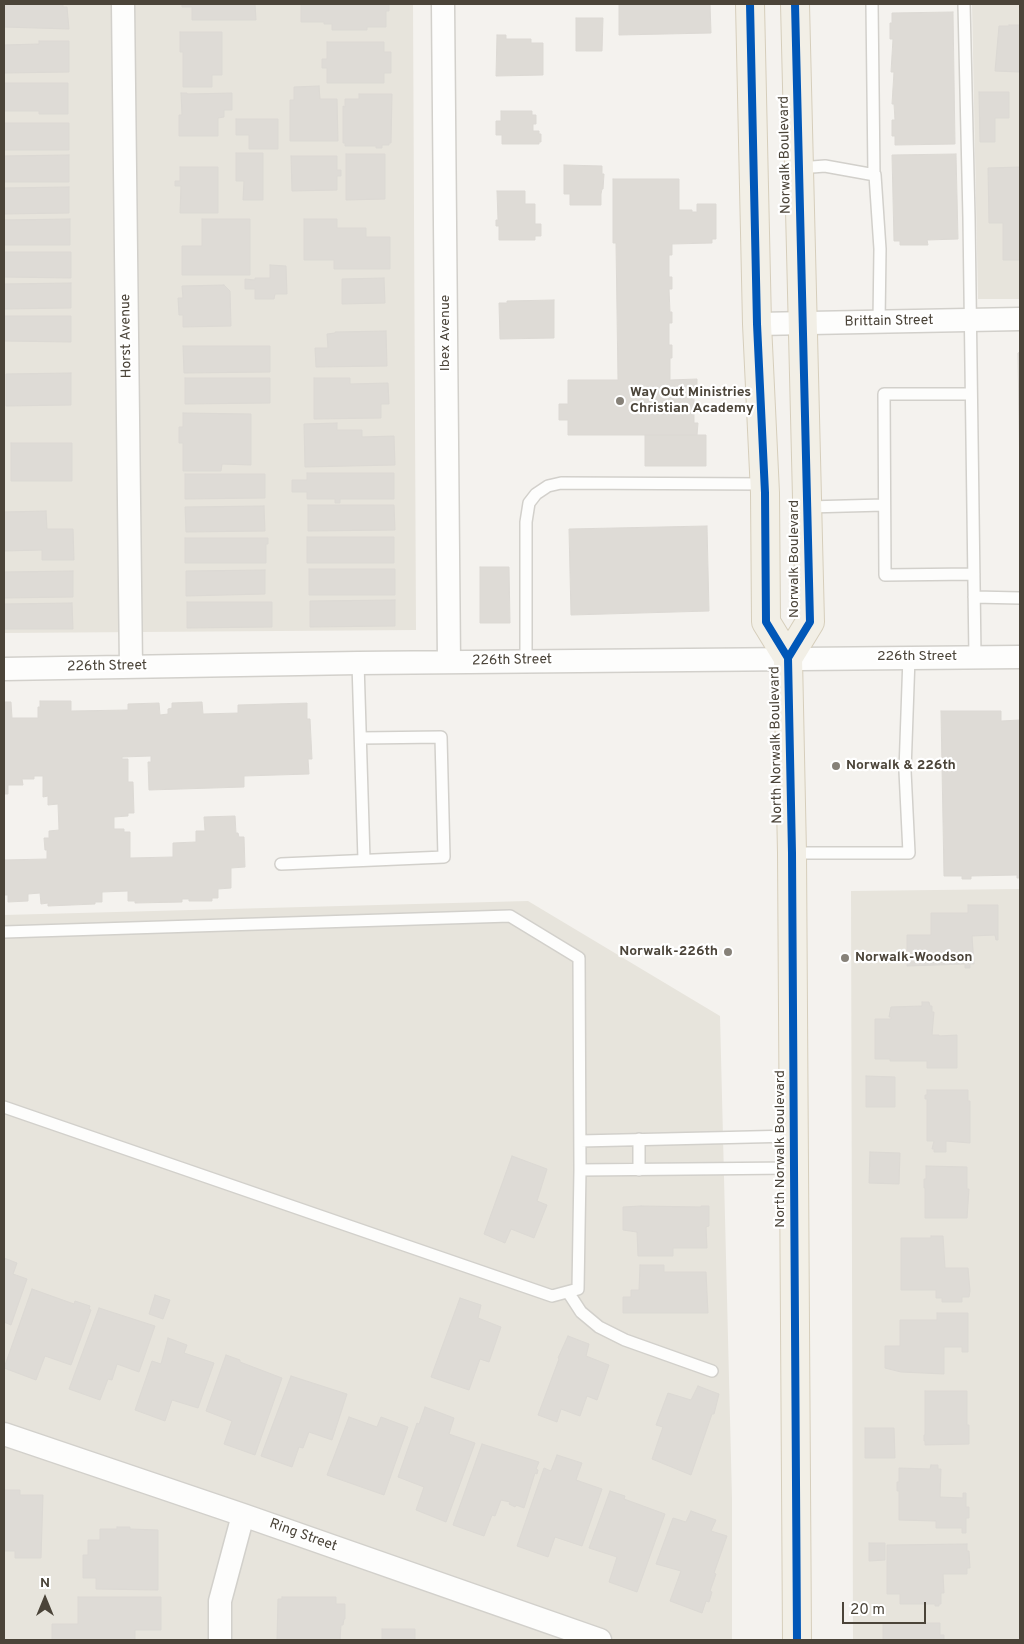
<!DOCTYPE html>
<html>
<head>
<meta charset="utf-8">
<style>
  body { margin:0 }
  #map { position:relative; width:1024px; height:1644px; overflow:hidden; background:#f4f2ee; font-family:Overpass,sans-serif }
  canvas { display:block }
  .frame { position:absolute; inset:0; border:5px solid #4b4439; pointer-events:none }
  .north { position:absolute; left:20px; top:1574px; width:50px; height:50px; -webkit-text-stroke:4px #fff; paint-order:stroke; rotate:0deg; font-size:14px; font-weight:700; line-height:20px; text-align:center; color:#4b4439 }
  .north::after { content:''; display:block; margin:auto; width:18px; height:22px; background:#4b4439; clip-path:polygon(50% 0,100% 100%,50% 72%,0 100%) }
  .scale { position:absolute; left:842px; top:1602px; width:84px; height:22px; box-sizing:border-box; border:2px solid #4b4439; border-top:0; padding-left:6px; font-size:15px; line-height:18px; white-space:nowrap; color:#4b4439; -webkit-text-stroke:4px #fff; paint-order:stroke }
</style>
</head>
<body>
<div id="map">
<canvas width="1024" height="1644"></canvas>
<div class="frame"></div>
<div class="north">N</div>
<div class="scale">20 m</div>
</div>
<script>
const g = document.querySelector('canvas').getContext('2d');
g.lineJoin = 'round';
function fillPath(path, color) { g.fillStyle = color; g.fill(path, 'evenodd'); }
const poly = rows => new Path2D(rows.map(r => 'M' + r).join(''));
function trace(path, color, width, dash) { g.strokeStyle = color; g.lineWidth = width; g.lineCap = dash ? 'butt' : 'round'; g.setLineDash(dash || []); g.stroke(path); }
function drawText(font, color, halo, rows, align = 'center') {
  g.font = font + ' Overpass,sans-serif'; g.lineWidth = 4.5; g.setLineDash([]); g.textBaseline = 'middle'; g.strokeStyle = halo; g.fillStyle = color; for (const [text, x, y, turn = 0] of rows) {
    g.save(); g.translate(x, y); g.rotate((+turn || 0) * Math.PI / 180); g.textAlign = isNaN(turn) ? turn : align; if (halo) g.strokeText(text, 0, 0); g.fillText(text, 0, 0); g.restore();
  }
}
const residential = poly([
  [4,4,413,4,416,630,4,633],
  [972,4,1020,4,1020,299,978,299],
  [1020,889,1020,1640,853,1640,851,891],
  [528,901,720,1016,732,1499,732,1640,4,1640,4,915]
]);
const building = poly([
  [4,4,63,4,63,7,67,7,69,29,4,27,4,4],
  [182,4,255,4,256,20,192,20,192,7,182,7,182,4],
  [301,4,389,4,389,11,386,11,386,27,367,27,367,30,332,30,332,24,324,24,324,22,301,22,301,4],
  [619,4,710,4,711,33,619,35,619,4],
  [953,12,955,144,895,145,895,136,892,136,892,120,895,120,894,104,892,104,894,72,891,72,893,39,890,39,890,23,892,23,892,13,953,12],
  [576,18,603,18,602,51,576,51,576,18],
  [1009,25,1020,25,1020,70,1019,72,995,71,999,26,1009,26,1009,25],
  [180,32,222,32,222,75,212,75,212,87,183,87,183,52,180,52,180,32],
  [497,35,506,35,506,39,531,39,531,43,543,43,543,75,496,76,497,35],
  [39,41,69,41,69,72,4,73,4,45,39,44,39,41],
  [327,42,384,42,384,52,391,52,391,73,384,73,384,83,327,83,327,68,322,68,322,59,327,59,327,42],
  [4,83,68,83,68,114,39,114,39,111,4,111,4,83],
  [319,86,320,99,337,99,338,141,290,141,290,100,294,100,294,87,319,86],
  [979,92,1009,92,1009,118,995,118,995,142,980,142,979,92],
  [181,93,187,93,187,94,232,93,232,110,224,110,224,117,218,118,218,136,179,136,179,115,182,115,181,93],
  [359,94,392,94,391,143,389,143,389,145,382,145,382,148,376,148,376,146,345,146,345,143,343,143,343,106,345,107,345,99,359,99,359,94],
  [501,111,532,111,532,115,536,115,536,124,533,124,533,131,539,131,539,134,541,134,541,142,539,142,539,144,502,144,502,135,496,135,496,121,501,121,501,111],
  [236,119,278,119,278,149,249,149,249,135,236,135,236,119],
  [4,123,69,123,69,150,4,150,4,123],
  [236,153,263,153,263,200,243,200,244,181,236,181,236,153],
  [346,154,385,154,385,199,346,200,346,154],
  [956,154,958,239,927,240,928,245,900,245,900,241,894,241,892,155,956,154],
  [69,155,69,182,4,182,4,156,69,155],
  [291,156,337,156,337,170,341,170,341,176,337,176,337,190,292,191,291,156],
  [564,165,602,166,602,174,604,174,603,189,602,189,601,194,601,205,570,205,570,194,564,194,564,165],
  [180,167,218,167,218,213,180,213,181,186,175,186,175,181,180,181,180,167],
  [1020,167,1020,260,1003,260,1003,223,989,223,988,168,1020,167],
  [613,179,679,179,679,210,692,210,692,212,697,212,697,204,716,204,716,239,712,239,712,243,672,244,672,255,669,255,669,277,672,277,672,289,669,289,670,312,672,312,672,323,669,323,669,345,672,345,672,358,670,358,670,380,697,379,697,392,694,392,694,423,698,423,697,435,568,435,568,420,559,420,559,404,568,404,568,380,618,380,616,243,613,243,613,179],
  [69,187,69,213,4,214,4,188,69,187],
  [497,191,525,191,525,204,535,204,535,224,541,224,541,236,535,236,535,240,499,240,499,226,496,226,496,220,498,220,497,191],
  [70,219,70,245,4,245,4,220,70,219],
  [202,219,250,219,250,275,182,275,182,246,202,246,202,219],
  [304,219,337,219,337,228,366,228,366,237,390,237,390,269,334,269,334,260,304,260,304,219],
  [4,252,71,252,71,278,4,277,4,252],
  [270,265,286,266,287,294,275,294,274,299,255,299,255,289,245,289,245,279,255,280,255,278,270,278,270,265],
  [384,278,385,303,342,304,342,279,384,278],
  [71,283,71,308,4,309,4,284,71,283],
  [224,285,230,291,231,326,183,327,183,315,179,315,178,298,183,298,182,286,224,285],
  [554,300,554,338,500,339,499,303,507,303,507,301,554,300],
  [4,316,71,316,71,342,4,341,4,316],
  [386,331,387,366,316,367,315,348,328,348,327,334,335,333,335,332,386,331],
  [183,346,270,346,270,372,184,373,183,346],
  [1020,352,1020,480,1018,353,1020,352],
  [71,373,71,405,6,406,6,374,71,373],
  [185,378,270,378,270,403,185,404,185,378],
  [314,378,350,378,350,384,388,383,389,404,381,404,381,418,314,419,314,378],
  [183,413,251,414,251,465,222,464,221,471,183,471,183,443,179,443,179,427,183,427,183,413],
  [337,423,337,430,362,430,362,437,394,436,395,465,305,467,304,424,337,423],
  [645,435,706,435,706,466,645,466,645,435],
  [11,443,72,443,72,481,11,481,11,443],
  [307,473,394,473,394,499,340,499,340,503,335,503,335,499,307,499,307,492,292,492,292,480,307,480,307,473],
  [185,474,265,474,265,498,185,499,185,474],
  [308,505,394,505,395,530,308,531,308,505],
  [264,506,265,531,186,532,185,507,264,506],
  [46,511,47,529,73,529,74,560,42,560,42,550,4,551,4,512,46,511],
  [707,526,709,611,571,615,569,529,707,526],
  [307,537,394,537,394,563,307,563,307,537],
  [185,538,268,538,268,544,266,544,266,563,185,563,185,538],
  [480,567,509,567,510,623,480,623,480,567],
  [309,569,395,569,395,595,309,595,309,569],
  [265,570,265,594,186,596,186,571,265,570],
  [73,571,73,597,4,598,4,572,73,571],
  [395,600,395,626,310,627,310,601,395,600],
  [187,602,272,602,272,627,187,628,187,602],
  [72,603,73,629,4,629,4,604,72,603],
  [40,701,71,701,71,711,128,710,128,704,159,703,160,715,168,714,168,709,172,708,172,703,202,702,203,714,238,713,238,705,307,703,307,719,310,719,312,759,308,759,309,774,244,776,244,787,149,790,148,762,151,762,151,756,122,757,122,759,128,759,128,782,133,782,134,813,128,813,128,816,114,817,114,829,124,829,124,832,130,832,130,858,173,857,173,843,196,842,196,831,205,831,204,817,235,816,236,833,238,833,239,837,244,837,245,867,231,868,231,888,218,889,218,898,212,898,212,901,189,901,189,899,182,899,182,902,135,903,135,901,128,901,128,891,102,892,102,902,95,902,95,904,48,906,48,903,41,904,40,893,28,894,28,901,8,902,8,895,4,895,4,860,47,859,47,850,45,850,44,838,49,838,49,831,59,830,58,804,48,805,48,796,43,797,43,776,34,776,34,779,22,779,23,785,8,785,8,794,4,794,4,702,11,702,12,718,38,718,38,707,40,707,40,701],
  [941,711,1001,711,1001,721,1020,720,1020,878,1017,878,1017,875,971,876,971,879,962,879,962,876,944,876,941,711],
  [968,905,998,905,998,940,996,940,995,935,972,936,974,964,970,964,970,968,965,968,965,964,907,966,907,935,931,935,931,913,968,913,968,905],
  [922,1002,929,1002,930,1006,932,1006,932,1012,934,1012,932,1035,939,1035,939,1036,957,1035,957,1068,927,1068,927,1061,890,1061,890,1059,875,1059,875,1019,891,1019,891,1017,889,1017,891,1007,922,1006,922,1002],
  [866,1076,895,1077,895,1107,866,1107,866,1076],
  [927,1090,968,1090,968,1101,970,1101,970,1143,946,1141,946,1152,934,1152,934,1149,932,1149,934,1141,927,1141,927,1099,925,1099,925,1095,927,1095,927,1090],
  [870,1152,900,1153,899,1184,869,1183,870,1152],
  [512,1156,547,1169,537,1201,547,1205,534,1238,511,1229,505,1243,484,1234,512,1156],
  [926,1166,967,1167,967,1189,969,1189,967,1218,925,1218,925,1188,924,1188,924,1179,926,1179,926,1166],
  [641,1206,701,1207,701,1206,709,1206,709,1226,706,1227,707,1248,673,1248,673,1256,638,1256,637,1232,623,1230,623,1207,641,1206],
  [931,1236,943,1236,945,1268,968,1268,970,1291,969,1297,962,1297,962,1302,942,1302,942,1298,936,1298,936,1290,901,1290,901,1238,931,1238,931,1236],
  [4,1258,17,1263,13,1274,27,1279,11,1325,4,1322,4,1258],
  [640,1265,664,1265,664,1272,706,1272,708,1313,623,1313,623,1297,631,1297,631,1290,639,1290,640,1265],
  [32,1289,74,1304,75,1301,90,1306,89,1309,91,1310,71,1365,45,1356,36,1380,4,1368,32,1289],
  [155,1295,170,1300,163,1319,149,1314,155,1295],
  [460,1298,481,1305,478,1318,501,1327,489,1362,480,1359,469,1390,431,1377,460,1298],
  [99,1308,155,1326,139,1372,117,1364,112,1380,108,1379,100,1400,69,1389,99,1308],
  [937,1313,968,1313,968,1352,962,1352,962,1347,944,1347,944,1374,901,1372,885,1368,885,1346,900,1346,900,1320,937,1320,937,1313],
  [568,1336,589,1344,586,1356,609,1365,597,1400,587,1396,580,1416,561,1409,557,1422,538,1415,559,1359,558,1358,568,1336],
  [168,1338,187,1345,184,1353,214,1363,198,1408,172,1400,165,1421,135,1410,152,1361,161,1364,168,1338],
  [226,1355,240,1360,240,1362,282,1378,255,1455,224,1444,232,1421,206,1411,226,1355],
  [291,1376,347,1394,332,1440,309,1432,303,1448,299,1447,292,1467,261,1456,291,1376],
  [698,1386,719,1394,714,1414,712,1414,691,1475,652,1459,663,1427,656,1425,668,1393,691,1400,698,1386],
  [925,1391,967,1391,967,1425,969,1425,969,1444,925,1445,925,1441,924,1441,924,1435,925,1435,925,1391],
  [425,1407,454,1418,449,1434,475,1443,446,1522,416,1510,424,1487,398,1477,417,1423,419,1424,425,1407],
  [349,1417,377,1427,381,1417,408,1427,384,1495,327,1475,349,1417],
  [865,1428,894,1428,895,1458,865,1458,865,1428],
  [482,1444,539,1462,536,1469,538,1470,537,1474,535,1473,524,1508,516,1505,515,1507,509,1504,510,1502,501,1500,495,1516,492,1515,484,1536,453,1525,482,1444],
  [557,1455,582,1463,576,1480,602,1489,582,1546,555,1537,548,1557,517,1546,544,1468,551,1471,557,1455],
  [931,1465,938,1465,938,1469,941,1469,940,1497,963,1498,963,1493,966,1493,966,1507,969,1507,969,1518,966,1518,966,1533,962,1533,962,1528,936,1528,936,1521,899,1520,899,1491,897,1491,897,1482,899,1482,899,1468,930,1469,931,1465],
  [4,1490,20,1490,20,1495,43,1495,41,1558,15,1558,15,1551,4,1551,4,1490],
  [610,1491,625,1496,624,1499,665,1514,637,1592,609,1582,617,1557,589,1548,610,1491],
  [691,1511,716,1520,711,1531,727,1536,714,1573,716,1574,710,1591,712,1592,709,1602,706,1601,702,1613,670,1601,681,1571,656,1564,673,1518,686,1522,691,1511],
  [117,1527,130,1527,130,1529,158,1530,158,1590,96,1589,96,1578,83,1578,83,1555,88,1555,88,1540,100,1540,100,1529,117,1529,117,1527],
  [869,1543,885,1543,885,1560,869,1561,869,1543],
  [967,1544,967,1551,969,1551,970,1568,967,1568,967,1574,943,1574,944,1593,941,1593,941,1604,939,1604,939,1606,935,1606,935,1604,900,1604,900,1594,887,1594,887,1545,967,1544],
  [78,1597,161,1597,161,1630,135,1630,135,1640,52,1640,52,1624,78,1624,78,1597],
  [282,1597,336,1597,336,1604,345,1604,345,1619,344,1619,343,1625,341,1625,340,1640,277,1640,278,1599,282,1599,282,1597],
  [883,1623,940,1623,940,1635,944,1635,944,1640,883,1640,883,1623],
  [382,1629,415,1629,415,1640,382,1640,382,1629]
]);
const service = poly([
  [872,4,874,175],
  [964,4,969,218,975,657],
  [799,168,825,166,875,175,880,249,879,322],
  [971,394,884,394,885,575,974,574],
  [808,507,884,505],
  [974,597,1020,598],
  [526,661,526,522,529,503,536,494,548,486,561,483,765,484],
  [358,663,364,860],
  [792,853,909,853,905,771,909,657],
  [281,864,444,857,441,737,361,738],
  [4,932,510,916,579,958,580,1170,578,1289,552,1296,4,1107],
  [639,1139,639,1170],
  [580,1141,793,1136],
  [580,1170,793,1168],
  [568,1292,581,1312,599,1327,625,1340,712,1371]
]);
const minor = poly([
  [123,4,131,667],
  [443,4,449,662],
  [757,324,1020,319],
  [4,669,358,663,1020,657],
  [4,1434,243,1515,600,1640],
  [220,1640,220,1601,243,1515]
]);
const primary = poly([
  [750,4,757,324,765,493,766,622,788,658,792,853,797,1640],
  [788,658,810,622,795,4]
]);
const cycleway = poly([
  [750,4,757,324,765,493,766,622,788,658,792,853,797,1640],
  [788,658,810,622,795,4]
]);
const markers = [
  [620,401,5,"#868178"],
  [836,766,5,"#868178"],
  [728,952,5,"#868178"],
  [845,958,5,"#868178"]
];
const streetNames = [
  ["Norwalk Boulevard",786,155,-91],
  ["Brittain Street",889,322,-1],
  ["Ibex Avenue",446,333,-90],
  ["Horst Avenue",127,336,-91],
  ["Norwalk Boulevard",795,559,-90],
  ["226th Street",917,657],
  ["226th Street",512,661,-1],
  ["226th Street",107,667,-1],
  ["North Norwalk Boulevard",777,745,-91],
  ["North Norwalk Boulevard",781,1149,-90],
  ["Ring Street",303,1536,20]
];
const poiNames = [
  ["Way Out Ministries",630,393],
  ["Christian Academy",630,409],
  ["Norwalk & 226th",846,766],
  ["Norwalk-226th",718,952,"right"],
  ["Norwalk-Woodson",855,958]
];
fillPath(residential, '#e7e4dc');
fillPath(building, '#dedbd6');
trace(building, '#dcd9d4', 1);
trace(service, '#d2d0cb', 14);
trace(minor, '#d2d0cb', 25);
trace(primary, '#d6cebb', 30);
trace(service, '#fdfdfc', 11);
trace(minor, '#fdfdfc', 22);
trace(primary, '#f2efe6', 28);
trace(cycleway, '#0057b8', 8);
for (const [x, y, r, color] of markers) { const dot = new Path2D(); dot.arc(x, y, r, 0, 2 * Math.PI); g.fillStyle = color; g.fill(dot); trace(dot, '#fff', 2); }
drawText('14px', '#4b4439', '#fff', streetNames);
drawText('bold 14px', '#4b4439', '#fff', poiNames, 'left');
</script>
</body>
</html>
